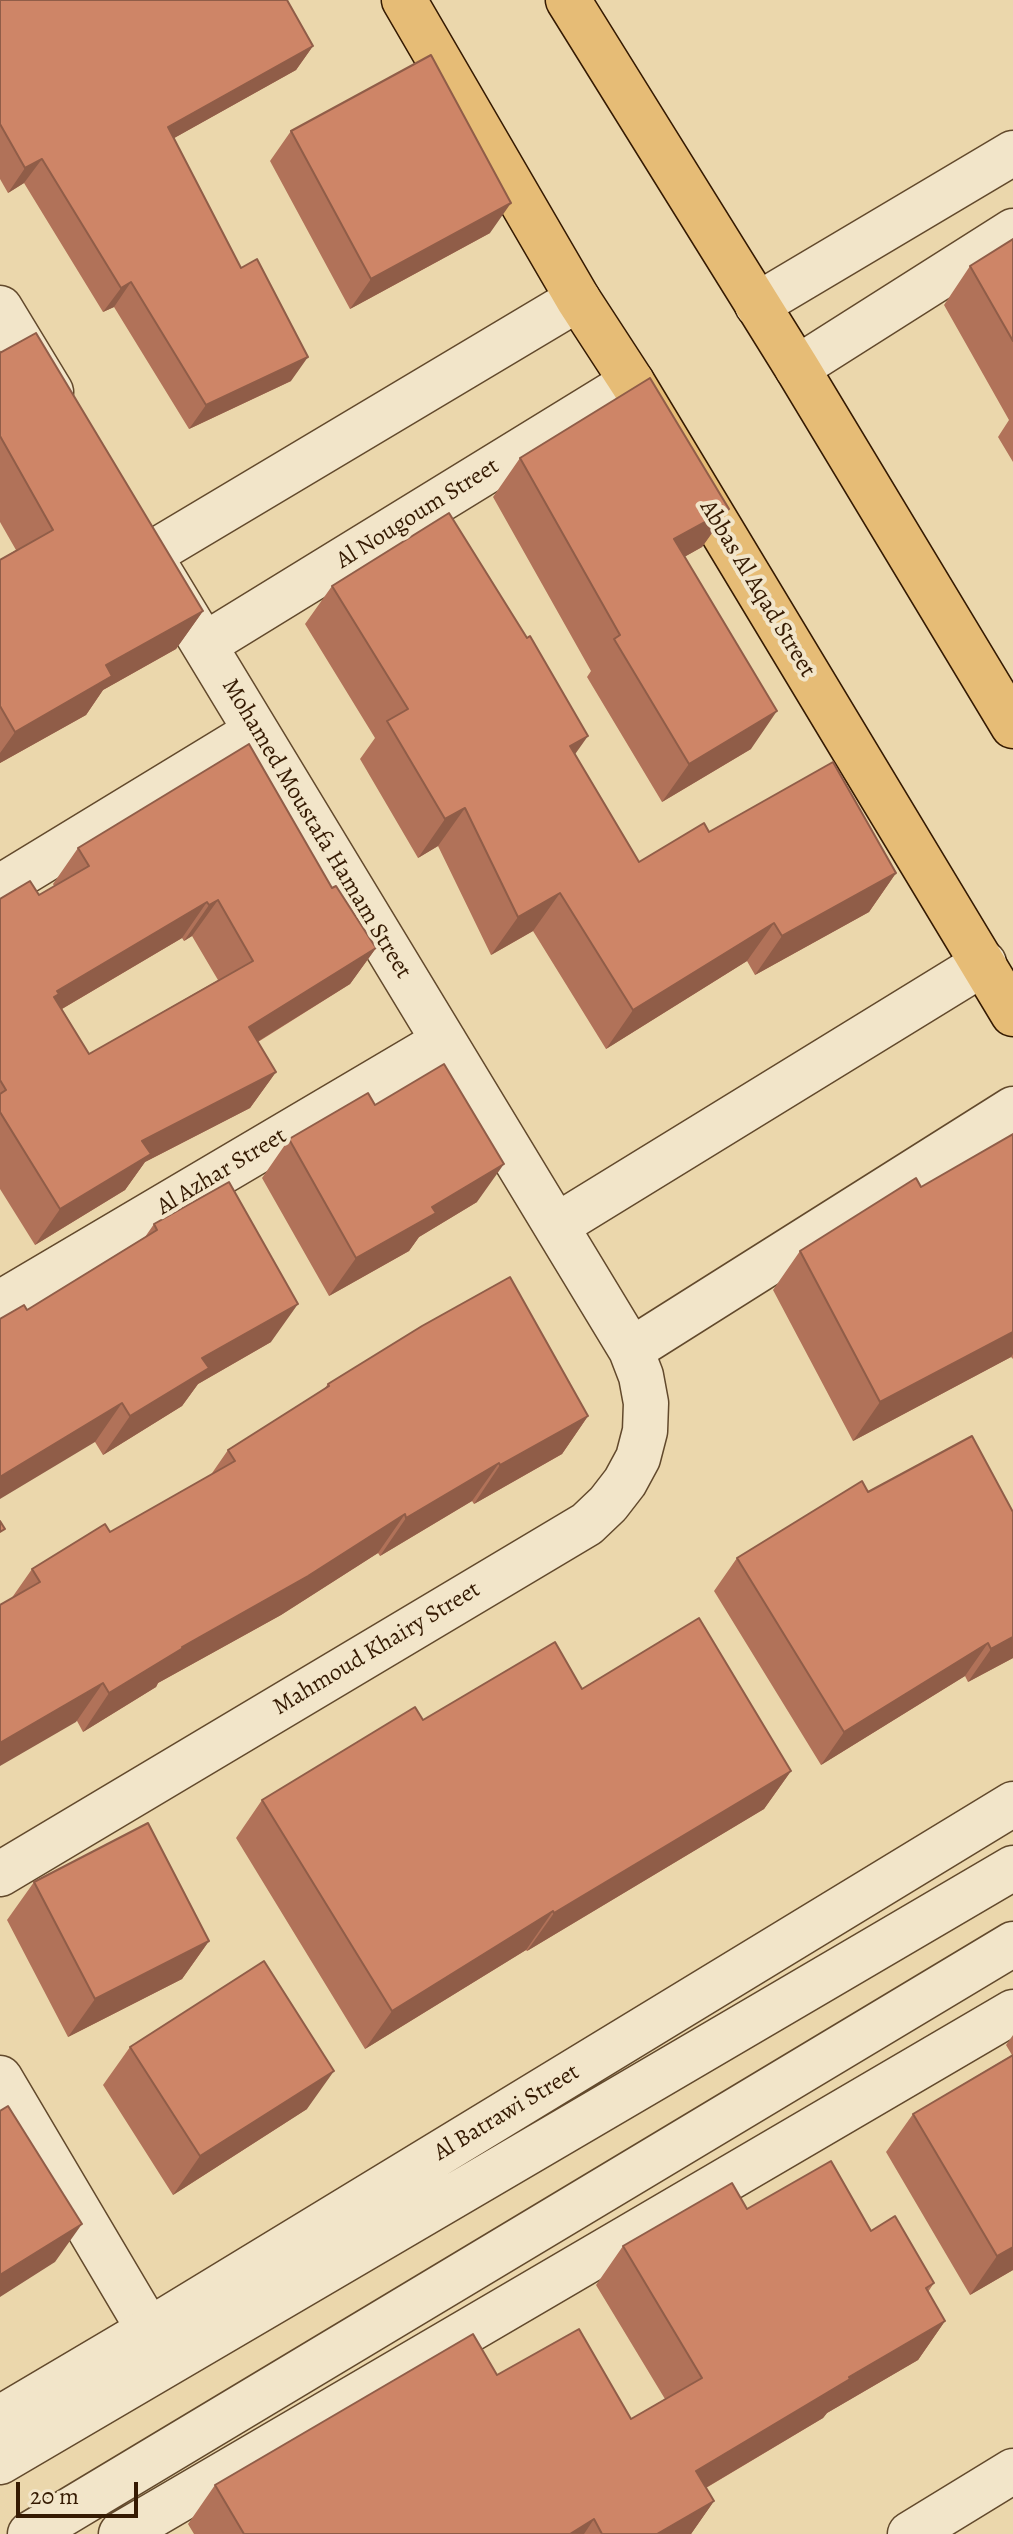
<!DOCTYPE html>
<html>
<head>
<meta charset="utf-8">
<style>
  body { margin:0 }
  #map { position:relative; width:1013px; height:2534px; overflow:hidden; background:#ebd7ac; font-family:Alegreya,serif }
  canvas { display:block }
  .scale { position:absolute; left:16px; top:2482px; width:122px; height:36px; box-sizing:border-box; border:4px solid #351a02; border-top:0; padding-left:10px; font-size:24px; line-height:28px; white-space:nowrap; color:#351a02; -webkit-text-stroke:6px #f2e5c9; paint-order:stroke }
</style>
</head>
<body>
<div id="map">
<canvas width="1013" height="2534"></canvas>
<div class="scale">20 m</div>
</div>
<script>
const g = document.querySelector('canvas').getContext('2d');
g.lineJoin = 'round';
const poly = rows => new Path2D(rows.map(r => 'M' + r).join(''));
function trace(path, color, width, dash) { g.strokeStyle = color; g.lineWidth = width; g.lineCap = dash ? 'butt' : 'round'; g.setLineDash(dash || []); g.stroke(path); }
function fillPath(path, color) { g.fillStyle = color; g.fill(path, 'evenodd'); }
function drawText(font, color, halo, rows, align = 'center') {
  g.font = font + ' Alegreya,serif'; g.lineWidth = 8; g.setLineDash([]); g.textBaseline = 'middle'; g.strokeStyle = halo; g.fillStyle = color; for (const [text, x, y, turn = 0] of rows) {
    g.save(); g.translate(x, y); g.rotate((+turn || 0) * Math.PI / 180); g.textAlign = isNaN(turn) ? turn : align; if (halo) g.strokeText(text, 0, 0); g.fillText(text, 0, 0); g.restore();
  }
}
const minor = poly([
  [757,305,1013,153],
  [0,308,51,392],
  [797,368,1013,231],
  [149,555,578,299],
  [204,645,632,382],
  [0,887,256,731],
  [556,1226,984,963],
  [0,1303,444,1041],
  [631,1350,1013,1109],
  [0,1874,587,1524,608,1504,625,1482,638,1458,645,1431,646,1403,641,1376,631,1350,161,574],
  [0,2078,149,2330],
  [910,2534,1013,2471]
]);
const tertiary = poly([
  [0,2418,149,2330,1013,1804],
  [0,2462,1013,1868],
  [30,2534,1013,1944],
  [121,2534,1013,2012]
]);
const primary = poly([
  [404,0,578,299,632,382,1013,1014],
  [568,0,797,368,1013,726]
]);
const wall = poly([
  [0,0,313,46,296,70,174,138,291,381,189,429,114,307,103,312,24,183,8,193,0,179],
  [291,131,490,233,350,309,270,161],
  [1013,239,1013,462,998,437,1009,420,944,305,970,266],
  [0,353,203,611,176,649,103,690,86,715,0,763,0,560,16,550,0,522],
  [520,458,729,509,702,547,684,557,751,749,662,802,587,677,591,671,493,497],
  [332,586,575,754,639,862,709,832,896,873,869,912,755,975,747,961,606,1049,533,931,491,955,438,846,418,858,360,759,375,738,305,624],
  [78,848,332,888,376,948,350,984,258,1042,276,1072,250,1108,145,1162,125,1190,35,1245,0,1189,0,899,39,895,54,886,53,884],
  [192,936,218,980,89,1054,62,1009,182,938,184,941],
  [375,1105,477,1202,419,1237,409,1251,329,1296,262,1178,289,1139],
  [1013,1134,1013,1359,1011,1357,853,1441,773,1290,800,1251,921,1187],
  [154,1224,271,1342,198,1384,182,1406,103,1455,95,1442,27,1310,145,1237],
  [328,1384,588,1416,562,1454,474,1504,472,1501,380,1556,378,1553,281,1615,158,1683,156,1687,83,1732,11,1599,32,1569,110,1532,210,1476,228,1450,324,1389],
  [868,1492,1013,1658,968,1682,965,1676,821,1765,714,1591,737,1558],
  [582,1689,791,1771,764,1809,527,1951,526,1950,365,2049,236,1838,262,1800,423,1720],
  [34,1882,209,1941,182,1979,68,2037,7,1920],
  [1013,2035,1013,2270,970,2295,886,2152,913,2114,1012,2055,1006,2045],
  [130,2047,307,2109,173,2195,103,2085],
  [747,2209,871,2231,934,2283,928,2292,945,2321,918,2360,827,2413,823,2418,706,2488,714,2501,691,2534,194,2534,188,2524,215,2485,497,2375,631,2419,665,2399,596,2285,623,2246]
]);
const shadedWall = poly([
  [313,46,296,70,151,151,168,127],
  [42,159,24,183,8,193,25,168],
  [511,203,490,233,350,309,371,279],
  [131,282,114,307,103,312,121,288],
  [308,357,291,381,189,429,206,405],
  [729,509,702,547,647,578,674,539],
  [203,611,176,649,103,690,86,715,0,763,0,753,15,732,106,665],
  [777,711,751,749,662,802,689,764],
  [588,736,561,774,570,746],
  [465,808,438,846,418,858,445,819],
  [896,873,869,912,755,975,782,936],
  [560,893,533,931,491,955,518,917],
  [218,900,192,936,184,941,209,905],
  [207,902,182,938,38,1023,57,991],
  [774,923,747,961,606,1049,633,1010],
  [376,948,350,984,223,1063,249,1027],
  [276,1072,250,1108,145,1162,125,1190,35,1245,60,1209,142,1141],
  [504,1164,477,1202,419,1237,409,1251,329,1296,356,1258,432,1207],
  [298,1304,271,1342,198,1384,182,1406,103,1455,130,1416,202,1358],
  [1013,1332,1013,1354,1011,1357,853,1441,880,1402],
  [122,1403,95,1442,0,1499,0,1477],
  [588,1416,562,1454,474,1504,500,1465],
  [499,1463,472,1501,380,1556,406,1518],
  [405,1514,378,1553,281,1615,158,1683,156,1687,83,1732,109,1693,182,1647],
  [1013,1637,1013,1658,968,1682,991,1649],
  [988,1643,965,1676,821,1765,844,1732],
  [103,1683,76,1722,0,1766,0,1743],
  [791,1771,764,1809,527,1951,554,1913],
  [553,1911,526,1950,365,2049,392,2011],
  [209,1941,182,1979,68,2037,95,1999],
  [334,2071,307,2109,173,2195,200,2156],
  [82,2224,55,2262,0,2297,0,2275],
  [1013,2247,1013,2270,970,2295,997,2256],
  [945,2321,918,2360,827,2413,823,2418,670,2509,696,2471,849,2377],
  [714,2501,691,2534,657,2534],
  [594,2519,584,2534,570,2534]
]);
const building = poly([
  [0,0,287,0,313,46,168,127,241,268,257,259,308,357,206,405,131,282,121,288,42,159,25,168,0,124,0,0],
  [431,55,511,203,371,279,291,131,431,55],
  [1013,239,1013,341,970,266,1013,239],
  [36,333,203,611,106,665,112,676,15,732,0,706,0,560,53,530,0,436,0,353,36,333],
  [650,378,729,509,674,539,777,711,689,764,614,639,620,635,520,458,650,378],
  [449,513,527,638,530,636,588,736,570,746,639,862,704,823,709,832,833,762,896,873,782,936,774,923,633,1010,560,893,518,917,465,808,445,819,387,721,408,709,332,586,449,513],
  [249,744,332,888,336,886,376,948,249,1027,276,1072,142,1141,151,1154,60,1209,0,1112,0,1094,6,1090,0,1080,0,899,30,881,39,895,89,866,78,848,249,744],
  [218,900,253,961,89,1054,54,997,59,994,57,991,207,902,209,905,218,900],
  [444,1064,504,1164,432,1207,436,1213,356,1258,289,1139,368,1093,375,1105,444,1064],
  [1013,1134,1013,1332,880,1402,800,1251,916,1178,921,1187,1013,1134],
  [229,1182,298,1304,202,1358,209,1368,130,1416,122,1403,0,1477,0,1319,24,1305,27,1310,157,1230,154,1224,229,1182],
  [510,1277,588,1416,500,1465,499,1463,406,1518,405,1514,308,1576,182,1647,183,1648,109,1693,103,1683,0,1743,0,1605,40,1582,32,1569,105,1524,110,1532,235,1461,228,1450,329,1386,328,1384,422,1326,510,1277],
  [972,1436,1013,1512,1013,1637,991,1649,988,1643,844,1732,737,1558,862,1481,868,1492,972,1436],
  [0,1521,5,1529,0,1532,0,1521],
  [699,1618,791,1771,554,1913,553,1911,392,2011,262,1800,415,1707,423,1720,555,1642,582,1689,699,1618],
  [148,1823,209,1941,95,1999,34,1882,148,1823],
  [264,1961,334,2071,200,2156,130,2047,264,1961],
  [1013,2055,1013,2247,997,2256,913,2114,1013,2055],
  [8,2106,82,2224,0,2275,0,2111,8,2106],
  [831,2161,871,2231,895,2216,934,2283,926,2288,945,2321,849,2377,850,2379,696,2471,714,2501,657,2534,602,2534,594,2519,570,2534,244,2534,215,2485,473,2334,497,2375,579,2329,631,2419,702,2378,623,2246,732,2183,747,2209,831,2161]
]);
const streetNames = [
  ["Al Nougoum Street",418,514,-32],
  ["Abbas Al Aqad Street",757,589,59],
  ["Mohamed Moustafa Hamam Street",316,829,59],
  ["Al Azhar Street",222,1172,-31],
  ["Mahmoud Khairy Street",377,1649,-31],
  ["Al Batrawi Street",507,2113,-31]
];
trace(minor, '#62492c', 47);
trace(tertiary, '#62492c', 47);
trace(primary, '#351a02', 47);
trace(minor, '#f2e5c9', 44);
trace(tertiary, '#f2e5c9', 44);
trace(primary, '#e6bc76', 44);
fillPath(wall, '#b17259');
fillPath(shadedWall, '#905d48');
fillPath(building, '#ce8567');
trace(building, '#905d48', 2);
drawText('24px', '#351a02', '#f2e5c9', streetNames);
</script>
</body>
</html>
